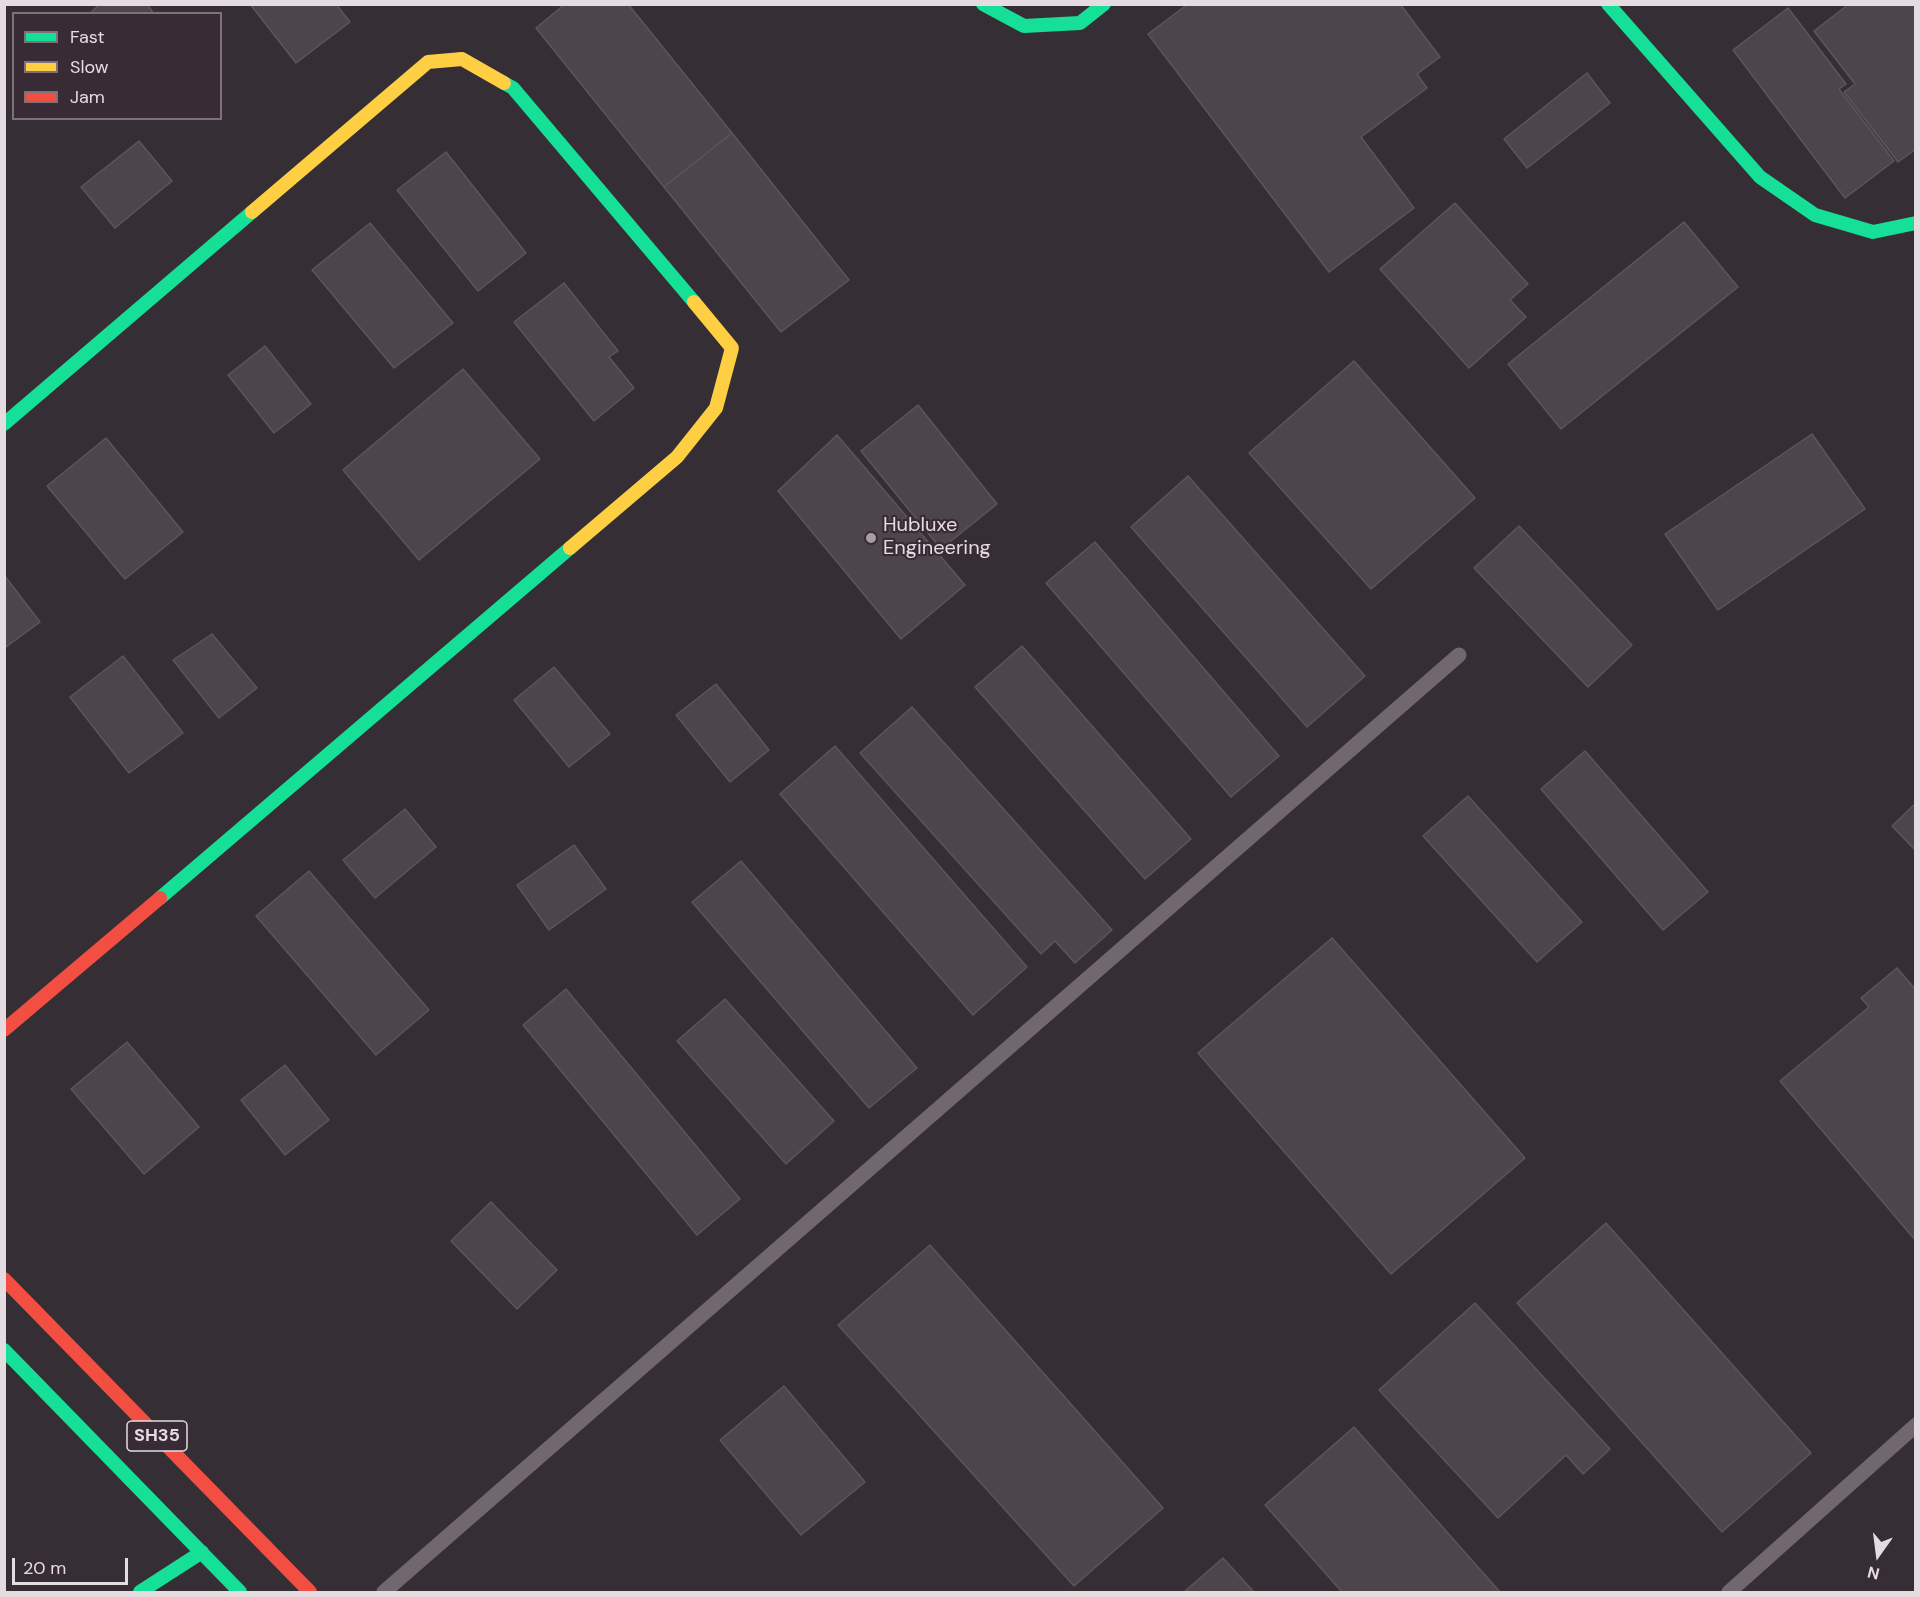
<!DOCTYPE html>
<html>
<head>
<meta charset="utf-8">
<style>
  body { margin:0 }
  #map { position:relative; width:1920px; height:1597px; overflow:hidden; background:#352e34; font-family:"DM Sans",sans-serif }
  canvas { display:block }
  .frame { position:absolute; inset:0; border:6px solid #e5dce2; pointer-events:none }
  .legend { position:absolute; left:12px; top:12px; width:210px; height:108px; box-sizing:border-box; background:#382b35; border:2px solid #7d727a; margin:0; padding:8px 10px; list-style:none; font-size:18px; color:#e5dce2 }
  .legend li { display:flex; align-items:center; gap:12px; height:30px }
  .legend b { width:30px; border:2px solid #7d727a }
  .north { position:absolute; left:1848px; top:1525px; width:60px; height:60px; -webkit-text-stroke:4px #382b35; paint-order:stroke; rotate:194deg; font-size:16px; font-weight:700; line-height:24px; text-align:center; color:#e5dce2 }
  .north::after { content:''; display:block; margin:auto; width:21px; height:27px; background:#e5dce2; clip-path:polygon(50% 0,100% 100%,50% 72%,0 100%) }
  .scale { position:absolute; left:12px; top:1558px; width:116px; height:27px; box-sizing:border-box; border:3px solid #e5dce2; border-top:0; padding-left:8px; font-size:18px; line-height:21px; white-space:nowrap; color:#e5dce2; -webkit-text-stroke:4px #382b35; paint-order:stroke }
</style>
</head>
<body>
<div id="map">
<canvas width="1920" height="1597"></canvas>
<div class="frame"></div>
<ul class="legend">
<li><b style="height:8px;background:#16e098"></b>Fast</li>
<li><b style="height:8px;background:#ffcf43"></b>Slow</li>
<li><b style="height:8px;background:#f24e42"></b>Jam</li>
</ul>
<div class="north">N</div>
<div class="scale">20 m</div>
</div>
<script>
const g = document.querySelector('canvas').getContext('2d');
g.lineJoin = 'round';
function fillPath(path, color) { g.fillStyle = color; g.fill(path, 'evenodd'); }
const poly = rows => new Path2D(rows.map(r => 'M' + r).join(''));
function trace(path, color, width, dash) { g.strokeStyle = color; g.lineWidth = width; g.lineCap = dash ? 'butt' : 'round'; g.setLineDash(dash || []); g.stroke(path); }
function drawText(font, color, halo, rows, align = 'center') {
  g.font = font + ' "DM Sans",sans-serif'; g.lineWidth = 4.5; g.setLineDash([]); g.textBaseline = 'middle'; g.strokeStyle = halo; g.fillStyle = color; for (const [text, x, y, turn = 0] of rows) {
    g.save(); g.translate(x, y); g.rotate((+turn || 0) * Math.PI / 180); g.textAlign = isNaN(turn) ? turn : align; if (halo) g.strokeText(text, 0, 0); g.fillText(text, 0, 0); g.restore();
  }
}
const building = poly([
  [100,4,147,4,154,14,89,14,100,4],
  [250,4,336,4,350,22,296,63,250,4],
  [565,4,628,4,732,133,664,187,536,28,565,4],
  [1188,4,1400,4,1440,57,1417,74,1427,88,1361,137,1414,208,1329,272,1148,34,1188,4],
  [1849,4,1916,4,1916,149,1898,162,1844,92,1855,84,1814,31,1849,4],
  [1788,8,1846,84,1839,89,1894,161,1845,198,1733,50,1788,8],
  [1587,73,1610,103,1527,168,1504,139,1587,73],
  [732,133,849,280,781,332,664,187,732,133],
  [139,141,172,181,115,228,81,187,139,141],
  [446,152,526,253,478,291,397,190,446,152],
  [1455,203,1528,284,1510,300,1526,317,1469,368,1380,269,1455,203],
  [1684,222,1738,287,1561,429,1508,364,1684,222],
  [370,223,453,323,394,368,312,270,370,223],
  [564,283,618,351,609,357,634,388,594,421,514,322,564,283],
  [265,346,311,404,274,433,228,375,265,346],
  [1354,361,1475,498,1371,589,1249,453,1354,361],
  [463,369,540,459,419,560,343,470,463,369],
  [918,405,997,504,941,549,861,451,918,405],
  [1812,434,1865,509,1718,610,1665,534,1812,434],
  [837,435,965,585,901,639,778,491,837,435],
  [106,438,183,532,125,579,47,486,106,438],
  [1188,476,1365,676,1307,727,1131,527,1188,476],
  [1519,526,1632,645,1588,687,1474,568,1519,526],
  [1095,542,1279,756,1231,797,1046,583,1095,542],
  [4,575,40,622,6,647,4,644,4,575],
  [212,634,257,688,219,718,173,660,212,634],
  [1022,646,1191,839,1145,879,975,687,1022,646],
  [123,656,183,733,129,773,70,697,123,656],
  [554,667,610,734,569,767,514,700,554,667],
  [716,684,769,750,730,782,676,715,716,684],
  [912,707,1112,930,1075,963,1055,941,1041,954,860,753,912,707],
  [835,746,1027,967,973,1015,780,794,835,746],
  [1585,751,1708,892,1663,930,1541,789,1585,751],
  [1468,796,1582,922,1537,962,1423,836,1468,796],
  [1916,803,1916,851,1892,826,1916,803],
  [405,809,436,847,375,898,343,860,405,809],
  [574,845,606,889,549,930,517,885,574,845],
  [741,861,917,1068,869,1108,692,902,741,861],
  [309,871,429,1010,376,1055,256,916,309,871],
  [1332,938,1525,1158,1391,1274,1198,1053,1332,938],
  [1897,968,1916,990,1916,1241,1780,1081,1869,1007,1861,998,1897,968],
  [566,989,740,1199,697,1235,523,1025,566,989],
  [725,999,834,1121,786,1164,677,1041,725,999],
  [127,1042,199,1127,144,1174,71,1089,127,1042],
  [285,1065,329,1120,285,1155,241,1100,285,1065],
  [491,1202,557,1270,517,1309,451,1241,491,1202],
  [1606,1223,1811,1453,1722,1532,1517,1303,1606,1223],
  [930,1245,1163,1508,1074,1586,838,1325,930,1245],
  [1475,1303,1610,1449,1583,1474,1566,1455,1498,1518,1379,1390,1475,1303],
  [784,1386,865,1482,801,1535,720,1440,784,1386],
  [1354,1427,1500,1592,1342,1592,1265,1505,1354,1427],
  [1223,1558,1254,1592,1184,1592,1223,1558]
]);
const lane = poly([
  [384,1592,1459,655],
  [1729,1592,1916,1425]
]);
const fast = poly([
  [983,4,1024,26,1080,23,1104,4],
  [1608,4,1760,177,1815,215,1873,232,1916,223],
  [504,83,513,88,694,302],
  [4,424,252,212],
  [160,898,570,548],
  [4,1350,240,1592],
  [140,1592,202,1552]
]);
const slow = poly([
  [252,212,428,62,462,59,504,83],
  [570,548,677,457,716,408,732,348,694,302]
]);
const jam = poly([
  [4,1030,160,898],
  [4,1279,310,1592]
]);
const markers = [
  [871,538,6,"#a79fa5"]
];
const shields = [
  [157,1436,60]
];
const shieldNames = [
  ["SH35",157,1436]
];
const poiNames = [
  ["Hubluxe",883,526],
  ["Engineering",883,549]
];
fillPath(building, '#4c464b');
trace(building, '#5c565b', 1.5);
trace(lane, '#71686f', 15);
trace(fast, '#16e098', 14);
trace(slow, '#ffcf43', 14);
trace(jam, '#f24e42', 14);
for (const [x, y, r, color] of markers) { const dot = new Path2D(); dot.arc(x, y, r, 0, 2 * Math.PI); g.fillStyle = color; g.fill(dot); trace(dot, '#382b35', 2); }
for (const [x, y, w] of shields) { const box = new Path2D(); box.roundRect(x - w / 2, y - 15, w, 30, 4.5); g.fillStyle = '#382b35'; g.fill(box); trace(box, '#e5dce2', 1.5); }
drawText('bold 18px', '#e5dce2', null, shieldNames);
drawText('20px', '#e5dce2', '#382b35', poiNames, 'left');
</script>
</body>
</html>
